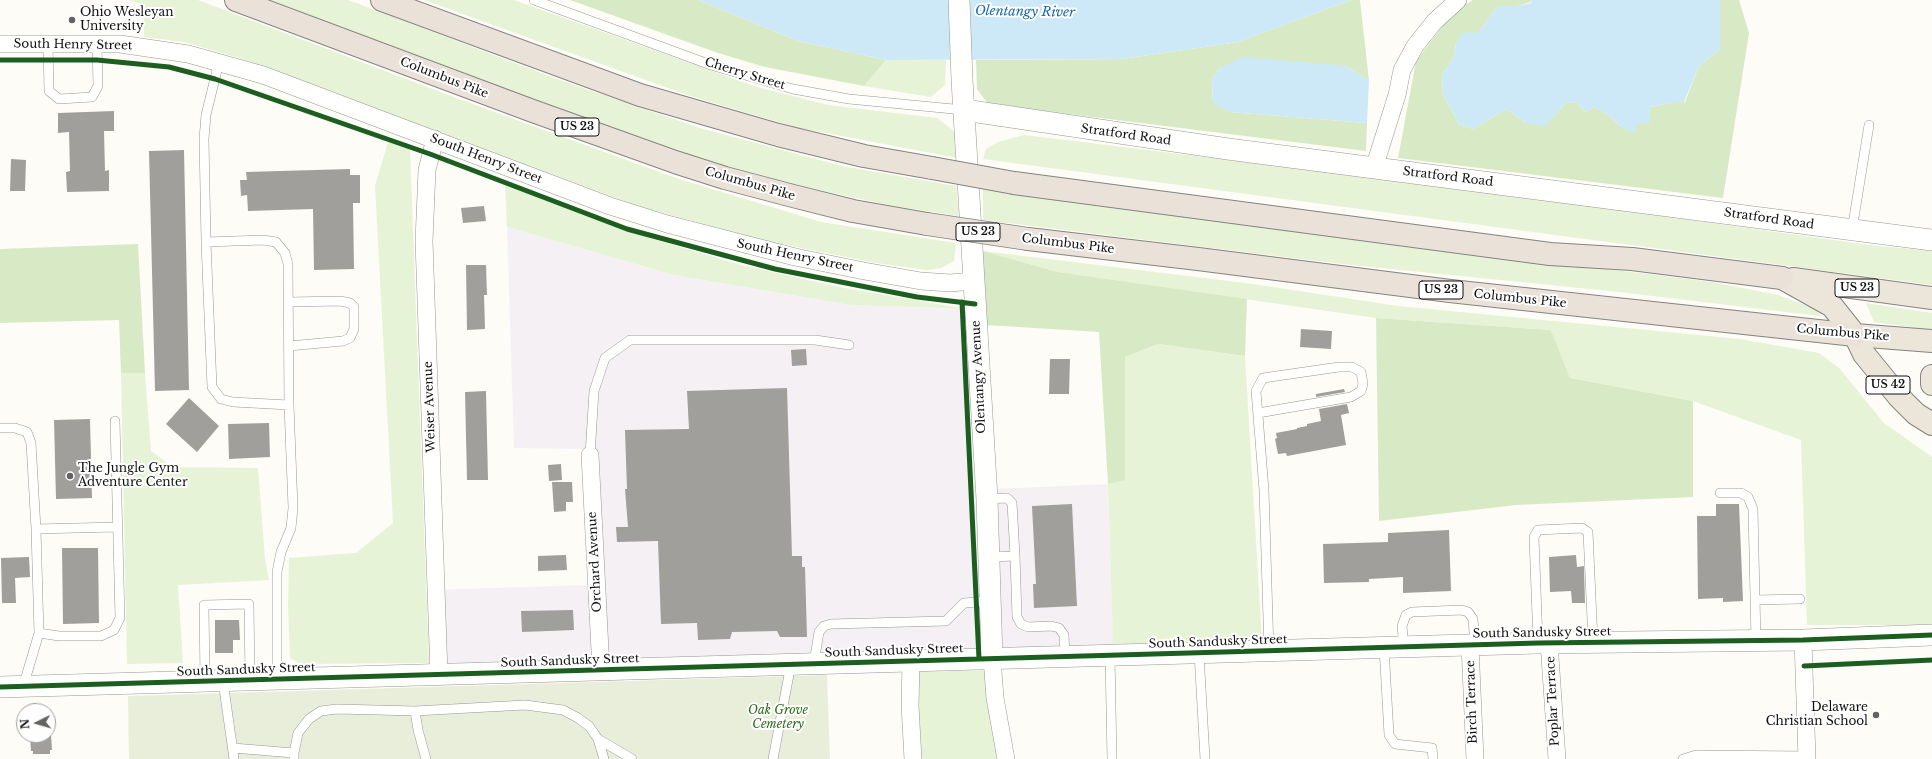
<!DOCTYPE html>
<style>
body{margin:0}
#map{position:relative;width:1932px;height:759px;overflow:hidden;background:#fdfcf7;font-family:"Libre Baskerville",serif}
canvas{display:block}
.north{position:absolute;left:16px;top:703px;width:40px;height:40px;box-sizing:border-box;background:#fff;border:1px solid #a0a0a0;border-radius:50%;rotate:265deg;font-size:11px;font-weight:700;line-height:16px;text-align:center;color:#111}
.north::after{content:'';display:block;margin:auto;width:14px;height:18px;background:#646362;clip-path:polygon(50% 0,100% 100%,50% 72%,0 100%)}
</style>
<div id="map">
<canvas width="1932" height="759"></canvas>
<div class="north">N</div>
</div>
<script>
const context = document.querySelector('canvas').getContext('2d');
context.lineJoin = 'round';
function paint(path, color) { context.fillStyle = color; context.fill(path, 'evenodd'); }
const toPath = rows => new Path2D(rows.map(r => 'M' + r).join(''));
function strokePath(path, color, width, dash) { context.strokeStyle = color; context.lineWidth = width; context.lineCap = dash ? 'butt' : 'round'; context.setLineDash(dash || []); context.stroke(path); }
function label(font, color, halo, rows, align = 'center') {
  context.font = font + ' "Libre Baskerville",serif'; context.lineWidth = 4; context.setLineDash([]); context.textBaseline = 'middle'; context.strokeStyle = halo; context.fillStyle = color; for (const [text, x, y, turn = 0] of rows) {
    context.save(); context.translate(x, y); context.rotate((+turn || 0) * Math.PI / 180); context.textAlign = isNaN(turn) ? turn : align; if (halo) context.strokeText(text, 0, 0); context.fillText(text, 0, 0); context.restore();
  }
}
paint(toPath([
 [507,227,674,275,850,305,985,310,995,489,1108,484,1114,666,432,686,429,663,427,590,589,585,585,449,514,448]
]), '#f5f0f3');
paint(toPath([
 [129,0,198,0,459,99,676,178,821,222,956,243,954,261,941,268,927,270,876,263,771,242,637,206,239,58,184,42,144,37,144,5],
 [267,0,348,0,560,80,700,128,842,166,956,186,959,216,893,206,800,186,708,164],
 [424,0,514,0,757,87,828,105,937,118,954,131,957,158,795,127,687,95],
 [886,60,946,60,945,85,931,97,864,86],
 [1024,135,1484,191,1869,245,1932,251,1932,285,983,159,986,149,998,142],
 [388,142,410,149,429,663,301,664,290,658,288,608,289,558,356,553,393,523,375,186],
 [505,185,650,238,741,265,839,287,967,309,850,305,674,275,507,227],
 [983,188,1399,243,1712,282,1778,295,1819,310,1820,316,1619,292,1342,264,983,220],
 [983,251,1253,284,1398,306,1740,339,1819,353,1839,368,1884,423,1932,457,1932,625,1807,625,1801,440,1693,401,1570,378,1551,330,1376,318,1058,272],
 [1866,303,1932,313,1932,330,1874,322],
 [1158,344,1245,356,1262,642,1113,644,1108,484,1125,479,1125,357],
 [121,373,145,373,151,451,173,467,258,468,265,559,269,580,178,585,183,663,127,664],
 [989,670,1000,759,918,759,915,672]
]), '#e7f3d7');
paint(toPath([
 [570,0,698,0,798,41,886,60,864,86,765,67,718,53],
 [1351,0,1360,0,1369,81,1346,66,1220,68,1212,79,1213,102,1230,112,1367,123,1366,151,988,104,977,89,976,60,1122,59,1238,42],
 [1473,0,1532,0,1531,2,1518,6,1498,6,1478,33,1456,43,1454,57,1442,75,1443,95,1459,124,1473,129,1506,109,1526,123,1558,113,1565,103,1576,102,1585,112,1595,107,1611,117,1621,127,1638,124,1650,107,1674,102,1685,102,1699,66,1720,49,1720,0,1739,0,1749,33,1723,198,1398,158,1416,61,1453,12],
 [138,244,145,373,121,373,119,320,0,323,0,249],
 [983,251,1058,272,1247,299,1245,356,1158,344,1125,357,1125,480,1108,484,1099,332,986,325],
 [1376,318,1551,330,1570,378,1693,401,1693,497,1516,505,1379,521]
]), '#d8eac5');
paint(toPath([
 [827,675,830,759,129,759,128,696]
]), '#e9eedb');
paint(toPath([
 [698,0,1351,0,1238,42,1122,59,886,60,798,41],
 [1532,0,1720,0,1720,49,1699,66,1684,102,1674,102,1650,107,1650,123,1638,124,1634,133,1621,127,1611,117,1595,107,1585,112,1576,102,1565,103,1558,113,1544,126,1526,123,1506,109,1473,129,1459,124,1443,95,1442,75,1454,57,1456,43,1464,32,1478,33,1498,6,1518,6,1531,3],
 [1243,57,1346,66,1369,81,1367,123,1230,112,1213,103,1212,79,1220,68]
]), '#cde8f7');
paint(toPath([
 [114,111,114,131,104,131,105,171,109,170,109,191,67,192,66,172,70,171,69,132,58,133,58,113],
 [184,150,189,390,155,391,149,151],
 [11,159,26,160,25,191,10,191],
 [350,169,350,175,360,175,360,203,353,203,354,269,314,270,313,209,248,211,247,195,241,196,240,180,247,180,246,172],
 [484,206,486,221,463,223,461,208],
 [466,265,486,265,487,295,484,295,485,329,467,330],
 [1301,329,1332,331,1331,349,1300,347],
 [806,349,807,365,792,366,791,350],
 [1050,359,1070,359,1069,394,1049,394],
 [787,388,792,556,802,556,802,567,805,567,807,637,780,637,777,631,732,632,730,639,698,640,697,623,661,624,658,541,617,542,616,527,628,527,625,489,627,489,625,430,689,429,687,391],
 [1344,389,1345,392,1316,397,1316,394],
 [486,391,488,480,467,480,465,392],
 [189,398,219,426,197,452,166,424],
 [1347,404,1349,413,1341,415,1346,445,1287,456,1286,453,1278,454,1275,439,1277,438,1276,433,1297,429,1297,428,1307,426,1307,424,1321,421,1319,409],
 [90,419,92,498,56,499,54,420],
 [269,423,270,457,229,459,228,424],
 [561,464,562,480,549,481,548,465],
 [552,482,572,482,573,502,566,502,566,511,554,512],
 [1072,504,1077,606,1034,608,1033,584,1036,584,1032,506],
 [1716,504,1739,504,1743,601,1723,602,1723,598,1698,599,1697,516,1716,516],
 [1449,530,1451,591,1403,593,1403,577,1369,579,1369,582,1324,583,1323,544,1388,542,1388,533],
 [62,548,98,548,99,623,63,624],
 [566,555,567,570,538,571,538,556],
 [1576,555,1577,567,1584,566,1585,603,1572,603,1571,591,1550,592,1549,557],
 [29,557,30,577,15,578,16,603,2,603,1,558],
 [573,610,574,630,522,632,521,611],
 [215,620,239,620,240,640,233,640,233,653,215,653],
 [30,735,51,735,52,750,50,750,50,754,33,754,33,751,31,751]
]), '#a19f9c');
const service = toPath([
 [534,0,711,65,793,89,849,99,964,110],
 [48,44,49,91,59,99,92,97,98,86,97,44],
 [219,62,206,115,204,139,206,242,263,240,276,242,285,253,288,264,289,405,293,508,291,528,281,552,277,572,277,679],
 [1852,230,1869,125],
 [206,242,212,387,221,399,233,402,289,405],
 [289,302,340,301,350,303,354,307,354,329,350,338,343,341,289,346],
 [1258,413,1351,397,1361,391,1363,384,1361,372,1352,367,1339,367,1263,378,1256,391,1264,490,1269,651],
 [0,428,15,428,27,432,31,443,36,529],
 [590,455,594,391,605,358,630,340,815,340,849,345],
 [1720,493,1741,493,1748,497,1753,509,1756,641],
 [987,499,1007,498,1012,503,1015,556,990,557],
 [1015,556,1017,617,1021,624,1028,627,1051,626,1059,628,1064,635,1065,656],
 [1755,600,1800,599],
 [39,633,36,529,117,527],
 [1538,643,1534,537,1538,530,1582,528,1588,532,1593,642],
 [1384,647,1389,735,1395,744,1432,748,1433,759],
 [1404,647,1402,626,1406,615,1412,612,1462,610,1468,612,1473,619,1475,645],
 [1199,653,1205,759],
 [1110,655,1112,759],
 [814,663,819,632,824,626,831,624,946,621,964,603,991,601],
 [205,681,204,605,249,604,250,680],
 [223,681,234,759],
 [23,687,39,633,59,636,101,636,114,630,120,618,115,421],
 [598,739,632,759],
 [233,748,294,753,294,759],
 [294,753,298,733,309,719,321,711,337,709,415,711],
 [426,759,418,730,415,711,525,705,563,710,578,718,589,726,598,739,604,759],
 [773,759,791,664],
 [1683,759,1696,755,1807,756]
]);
const minor = toPath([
 [0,44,120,44,188,54,263,75,610,206,667,224,795,257,864,271,921,281,950,283,974,281],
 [435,139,427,170,424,241,439,675],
 [1374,168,1397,95,1402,70,1415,46,1434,22,1458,0],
 [590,455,601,670],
 [1803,640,1807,759],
 [1549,642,1557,759],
 [1470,645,1475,759],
 [992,658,995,698,1006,759],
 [911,661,910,706,913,759]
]);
const tertiary = toPath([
 [959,0,962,80,987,499,992,658],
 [964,110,1228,149,1932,240],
 [0,687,1538,643,1803,640,1932,635]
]);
const trunk = toPath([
 [1782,278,1832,306,1855,335,1864,354,1899,397,1916,414,1932,424],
 [1793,279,1932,298],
 [1855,335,1932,341],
 [1932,376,1932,384]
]);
const motorway = toPath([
 [236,0,530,110,675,162,725,178,793,196,853,211,927,224],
 [382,0,640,95,778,135,864,156,932,168],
 [1014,183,1550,254,1632,259,1782,278],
 [1028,239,1198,259,1450,291,1855,335]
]);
strokePath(service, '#979795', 10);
strokePath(minor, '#979795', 18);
strokePath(tertiary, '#979795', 22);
strokePath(trunk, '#858482', 24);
strokePath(motorway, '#858482', 24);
strokePath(service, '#fffffe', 9);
strokePath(minor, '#fffffe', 17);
strokePath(tertiary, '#fffffe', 21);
strokePath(trunk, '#ece5da', 22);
strokePath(motorway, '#eae1d8', 22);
const motorwayBridge = toPath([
 [932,168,1014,183],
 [927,224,1028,239]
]);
strokePath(motorwayBridge, '#858482', 24, []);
strokePath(motorwayBridge, '#eae1d8', 22);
strokePath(toPath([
 [0,60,97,60,169,67,215,79,430,154,627,229,775,269,917,297,975,304],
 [962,302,979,659],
 [1804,666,1932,660],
 [0,687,1538,643,1803,640,1932,635]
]), '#1b5e20', 5);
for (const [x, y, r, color] of [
 [72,20,4,"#646362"],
 [70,476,4,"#646362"],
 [1876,715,4,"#646362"]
]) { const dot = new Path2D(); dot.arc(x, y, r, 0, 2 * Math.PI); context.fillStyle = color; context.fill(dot); strokePath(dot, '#fff', 1.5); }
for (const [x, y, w] of [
 [577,127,44],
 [978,232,44],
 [1857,288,44],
 [1441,290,44],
 [1888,385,44]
]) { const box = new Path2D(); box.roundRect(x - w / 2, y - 9, w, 18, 3); context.fillStyle = '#fff'; context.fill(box); strokePath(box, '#111', 1); }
label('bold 11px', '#111', null, [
 ["US 23",577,127],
 ["US 23",978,232],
 ["US 23",1857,288],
 ["US 23",1441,290],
 ["US 42",1888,385]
]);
label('12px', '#111', '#fff', [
 ["Ohio Wesleyan",80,13],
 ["University",80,27],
 ["The Jungle Gym",78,469],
 ["Adventure Center",78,483],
 ["Delaware",1868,708,"right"],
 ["Christian School",1868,722,"right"]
], 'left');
label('12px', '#111', '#fff', [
 ["South Henry Street",73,45,1],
 ["Cherry Street",745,74,17],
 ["Columbus Pike",444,78,21],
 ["Stratford Road",1126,135,8],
 ["South Henry Street",486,159,21],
 ["Stratford Road",1448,177,7],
 ["Columbus Pike",750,184,16],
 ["Stratford Road",1769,219,8],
 ["Columbus Pike",1068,244,7],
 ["South Henry Street",795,256,12],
 ["Columbus Pike",1520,299,6],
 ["Columbus Pike",1843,333,5],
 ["Olentangy Avenue",979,377,-93],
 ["Weiser Avenue",430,407,-92],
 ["Orchard Avenue",595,562,-93],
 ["South Sandusky Street",1542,633,-1],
 ["South Sandusky Street",1218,642,-2],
 ["South Sandusky Street",894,651,-2],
 ["South Sandusky Street",570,661,-2],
 ["South Sandusky Street",246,670,-2],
 ["Poplar Terrace",1553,701,-93],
 ["Birch Terrace",1472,702,-92]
]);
label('italic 12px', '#2f6b1f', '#fff', [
 ["Oak Grove",778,711],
 ["Cemetery",778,725]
]);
label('italic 13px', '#1768a6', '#fff', [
 ["Olentangy River",1025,12,1]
]);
</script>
